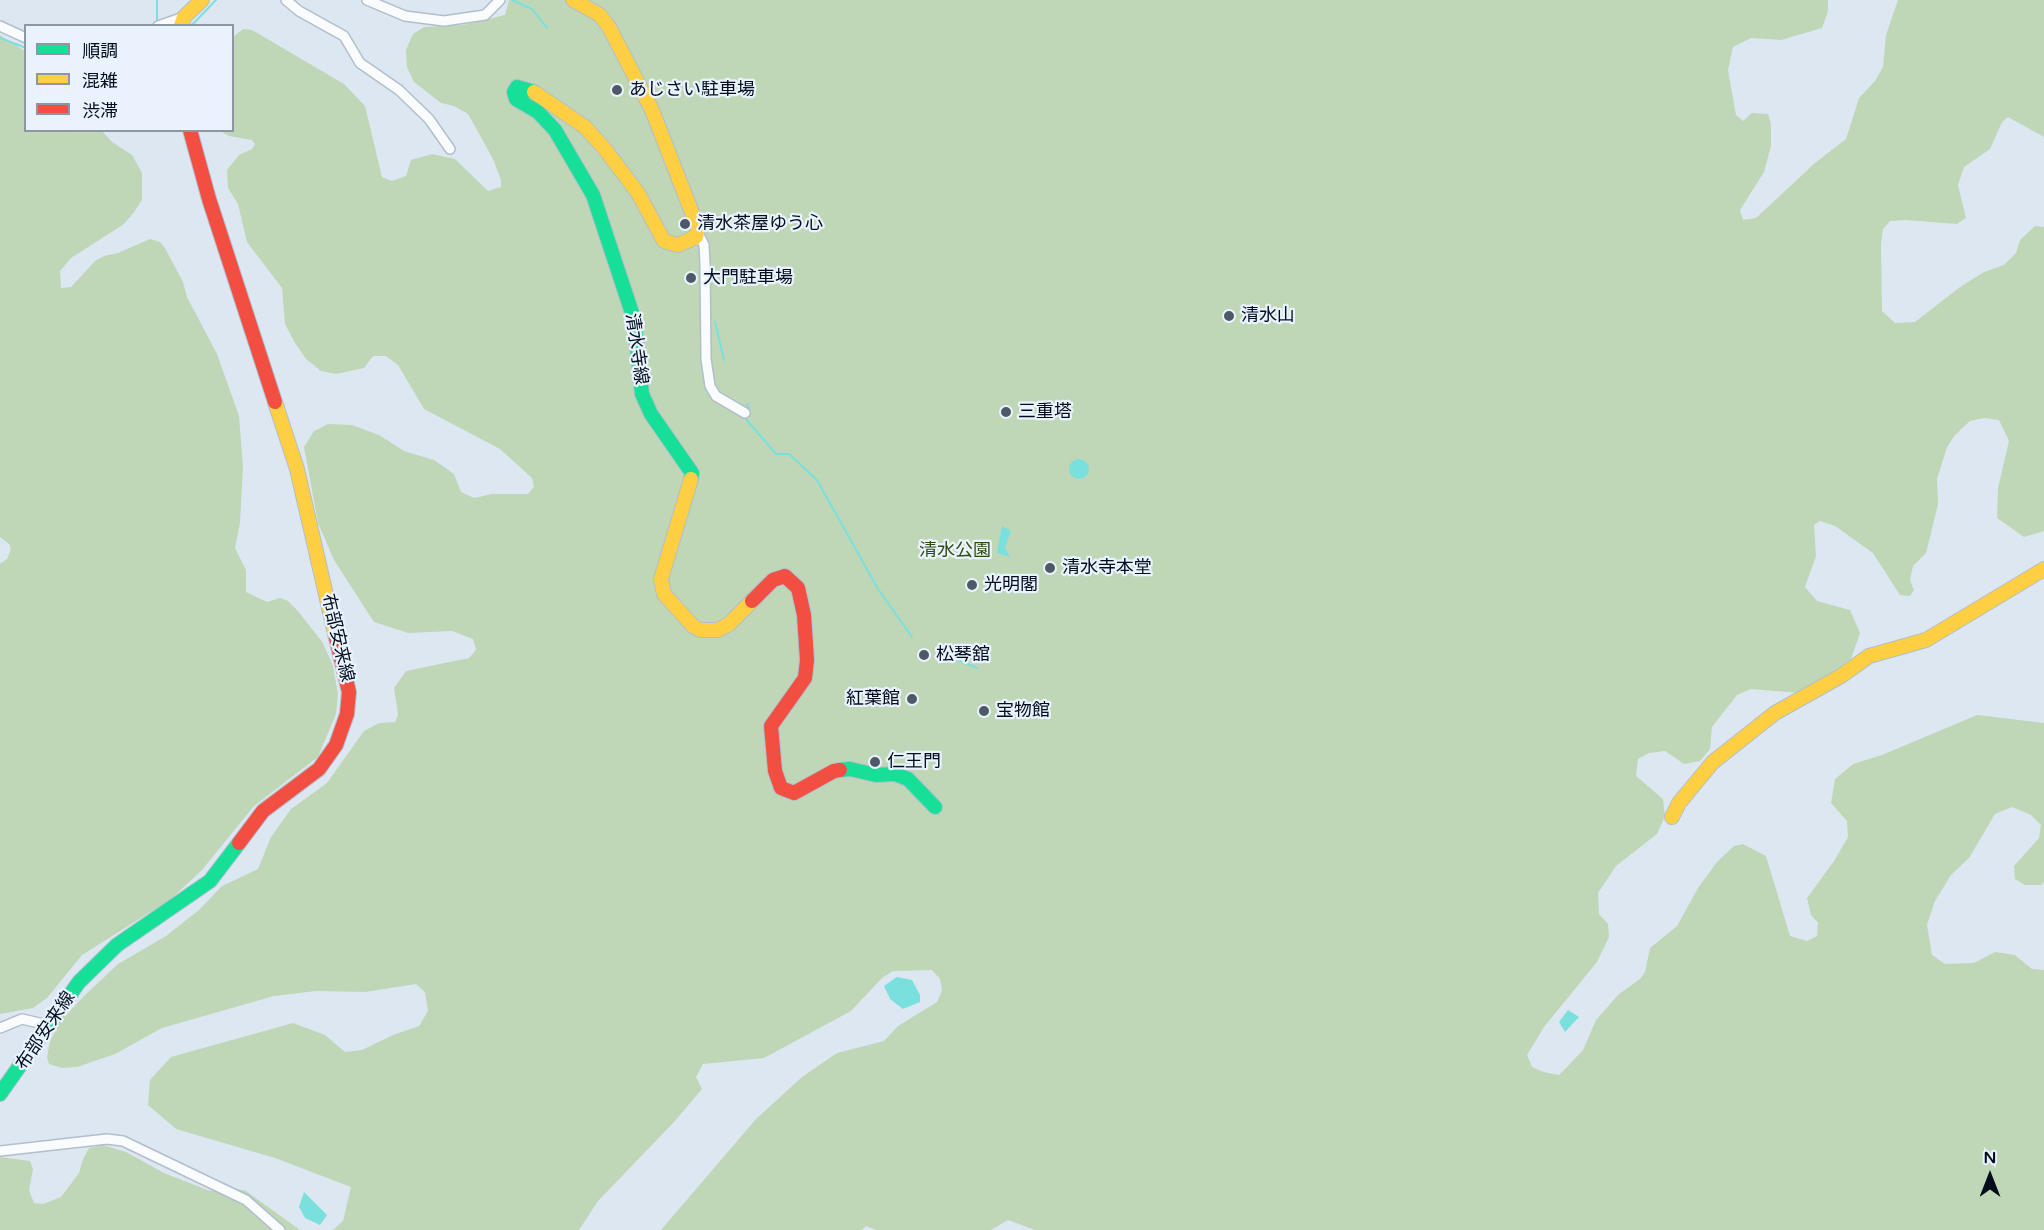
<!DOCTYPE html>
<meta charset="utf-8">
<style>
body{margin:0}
#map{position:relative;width:2044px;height:1230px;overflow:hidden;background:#dde7f2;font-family:"Varela Round","Noto Sans JP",sans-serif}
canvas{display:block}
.legend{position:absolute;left:24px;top:24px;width:210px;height:108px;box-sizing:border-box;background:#eaf3fd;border:2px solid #8d97a3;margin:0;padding:8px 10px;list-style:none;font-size:18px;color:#010c1d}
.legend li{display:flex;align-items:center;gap:12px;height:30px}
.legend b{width:30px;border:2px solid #8d97a3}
.north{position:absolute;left:1960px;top:1146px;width:60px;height:60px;-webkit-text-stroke:4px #eaf3fd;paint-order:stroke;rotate:0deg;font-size:16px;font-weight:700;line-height:24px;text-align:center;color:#010c1d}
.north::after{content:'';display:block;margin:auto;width:21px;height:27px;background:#010c1d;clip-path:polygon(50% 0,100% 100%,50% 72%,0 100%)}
</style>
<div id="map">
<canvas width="2044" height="1230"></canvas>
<ul class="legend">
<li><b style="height:8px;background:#16e098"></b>順調</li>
<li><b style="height:8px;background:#ffcf43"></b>混雑</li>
<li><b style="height:8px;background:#f24e42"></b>渋滞</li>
</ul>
<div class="north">N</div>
</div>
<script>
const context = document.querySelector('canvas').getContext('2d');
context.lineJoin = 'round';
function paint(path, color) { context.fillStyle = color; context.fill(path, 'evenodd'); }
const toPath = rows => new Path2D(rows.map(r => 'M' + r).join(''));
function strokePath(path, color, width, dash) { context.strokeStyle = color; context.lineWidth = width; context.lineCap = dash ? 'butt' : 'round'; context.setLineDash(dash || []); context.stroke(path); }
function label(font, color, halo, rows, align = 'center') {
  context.font = font + ' "Varela Round","Noto Sans JP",sans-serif'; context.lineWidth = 4.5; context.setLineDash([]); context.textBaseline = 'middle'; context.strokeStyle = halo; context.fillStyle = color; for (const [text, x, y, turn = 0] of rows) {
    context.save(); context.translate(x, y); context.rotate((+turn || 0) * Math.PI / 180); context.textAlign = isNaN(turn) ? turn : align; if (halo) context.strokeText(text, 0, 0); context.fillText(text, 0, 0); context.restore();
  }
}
paint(toPath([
 [509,0,1828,0,1828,11,1822,28,1781,40,1751,38,1733,47,1728,70,1736,115,1743,121,1752,113,1768,114,1771,124,1771,146,1764,172,1740,210,1743,220,1756,218,1815,163,1846,139,1859,98,1875,81,1883,67,1886,35,1898,0,2044,0,2044,137,2008,117,2002,122,1990,149,1964,167,1958,185,1966,218,1957,224,1906,220,1890,221,1883,229,1881,244,1882,311,1895,323,1915,322,1960,287,1984,272,2004,265,2016,253,2020,240,2035,226,2044,227,2044,531,2024,537,1997,518,1998,488,2009,441,1999,420,1984,418,1970,421,1955,435,1947,447,1937,479,1938,504,1926,553,1913,566,1910,580,1914,590,1910,596,1900,595,1873,553,1835,526,1820,521,1814,525,1816,556,1805,587,1817,601,1850,610,1860,633,1851,659,1829,676,1799,693,1751,689,1737,695,1712,727,1710,749,1700,761,1684,764,1665,751,1649,753,1638,759,1636,776,1663,799,1665,816,1657,834,1616,866,1598,893,1599,914,1608,924,1609,937,1597,962,1544,1027,1527,1055,1532,1067,1544,1072,1559,1075,1566,1068,1583,1050,1596,1020,1619,994,1640,979,1645,972,1650,948,1677,926,1698,888,1717,862,1734,846,1743,844,1766,856,1790,936,1807,941,1817,936,1818,923,1811,915,1807,898,1834,861,1848,837,1847,821,1831,803,1835,779,1853,764,1882,755,1977,715,2044,723,2044,882,2041,885,2025,885,2015,879,2014,866,2039,838,2041,825,2031,815,2012,807,1995,814,1969,858,1951,875,1935,901,1927,925,1932,955,1945,964,1974,963,1995,952,2015,955,2032,969,2044,970,2044,1230,1035,1230,1008,1220,991,1230,876,1230,866,1226,862,1230,661,1230,756,1119,802,1077,837,1053,884,1041,898,1026,937,1002,942,990,940,979,932,970,893,971,882,978,851,1011,764,1058,703,1064,696,1077,702,1089,674,1122,598,1201,579,1230,333,1230,343,1221,351,1187,275,1158,176,1129,148,1105,150,1080,171,1057,293,1023,325,1035,345,1052,362,1050,393,1035,419,1026,428,1011,425,992,416,984,365,992,316,991,274,996,162,1028,115,1054,77,1067,62,1068,49,1064,47,1057,50,1041,59,1023,83,997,118,964,166,936,199,910,222,886,258,869,271,837,291,809,327,783,364,731,379,723,395,722,398,715,394,688,406,671,469,658,476,650,473,639,452,631,408,633,374,622,334,560,318,523,304,447,314,431,328,424,352,425,379,435,404,451,434,460,454,474,461,492,474,498,492,494,528,494,534,487,532,478,500,449,424,409,398,365,386,356,373,356,364,368,336,374,321,371,306,359,295,343,285,324,282,288,247,242,238,204,228,188,227,170,239,155,252,149,255,144,252,140,229,136,220,131,232,130,233,37,243,29,252,30,344,84,365,106,382,177,392,181,406,176,411,160,432,154,455,159,488,191,501,187,501,180,493,159,468,114,454,106,441,103,414,82,407,67,406,50,413,34,424,27,463,25,505,15],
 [0,35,25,51,26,130,102,131,112,142,132,155,142,173,142,200,134,212,124,224,71,258,60,271,61,288,71,287,95,261,104,256,118,253,150,239,160,242,165,248,183,282,187,297,217,354,239,416,243,467,240,523,235,548,246,570,246,592,267,602,280,598,288,601,298,611,323,643,333,666,338,694,336,714,318,757,254,806,202,870,171,899,82,955,47,998,33,1008,0,1014,0,564,7,559,11,549,9,544,0,537],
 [103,1145,126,1152,164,1173,210,1191,228,1187,246,1191,300,1230,0,1230,0,1157,30,1161,33,1169,29,1190,34,1203,43,1204,61,1197,79,1173,83,1159,89,1148]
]), '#bfd7b7');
paint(toPath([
 '1069 469a10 10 0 1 1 20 0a10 10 0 1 1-20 0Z',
 [1002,526,1011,531,1005,547,1010,557,997,553],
 [897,977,912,980,920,995,920,1002,903,1009,890,999,884,986],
 [1568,1010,1579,1017,1565,1032,1559,1022],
 [304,1192,327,1215,320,1225,305,1218,299,1207]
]), '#79e0de');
strokePath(toPath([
 [512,0,532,9,547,28],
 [157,24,157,0],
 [187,26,193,24,216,0],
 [0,38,26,48],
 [715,322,724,360],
 [747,404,749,409,745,418,776,454,789,454,817,480,878,589,912,637],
 [941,653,977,668]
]), '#79e0de', 2);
const street = toPath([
 [286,0,299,11,344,36,360,63,399,90,429,119,450,149],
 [367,0,405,16,444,21,485,15,500,0],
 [0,26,26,38],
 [158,26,184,17],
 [698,233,704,245,705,264,706,359,710,386,716,396,745,413],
 [0,1028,22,1019,48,1025],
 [0,1151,107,1139,123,1141,246,1200,280,1230]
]);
const fast = toPath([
 [534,92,517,87,514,92,516,99,538,112,555,130,593,195,634,319,642,394,651,414,692,473,691,479],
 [840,770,850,769,876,775,895,774,908,779,935,807],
 [0,1094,79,982,117,945,210,881,239,843]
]);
const slow = toPath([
 [181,26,184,17,202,0],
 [534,92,585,127,604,148,638,193,664,241,678,245,696,237,698,228,652,110,609,27,600,15,573,0],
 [275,402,297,469,336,638],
 [691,479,661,579,664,594,693,626,700,630,718,630,729,624,752,601],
 [1672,817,1679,803,1713,762,1775,713,1841,676,1869,656,1926,640,2044,569]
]);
const jam = toPath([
 [190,130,209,199,275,402],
 [752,601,773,580,785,576,798,588,804,615,807,660,805,678,771,726,775,771,781,788,794,793,834,771,840,770],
 [239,843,263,811,319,769,336,745,347,714,349,692,336,638]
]);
strokePath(street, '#b1becc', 12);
strokePath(fast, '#b1becc', 16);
strokePath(slow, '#b1becc', 16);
strokePath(jam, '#b1becc', 16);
strokePath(street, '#fafbfd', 9);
strokePath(fast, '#16e098', 14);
strokePath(slow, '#ffcf43', 14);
strokePath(jam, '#f24e42', 14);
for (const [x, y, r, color] of [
 [617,90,6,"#4e5968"],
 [685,224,6,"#4e5968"],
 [691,278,6,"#4e5968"],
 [1229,316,6,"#4e5968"],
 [1006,412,6,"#4e5968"],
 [1050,568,6,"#4e5968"],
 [972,585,6,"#4e5968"],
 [924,655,6,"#4e5968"],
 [912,699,6,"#4e5968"],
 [984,711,6,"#4e5968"],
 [875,762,6,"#4e5968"]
]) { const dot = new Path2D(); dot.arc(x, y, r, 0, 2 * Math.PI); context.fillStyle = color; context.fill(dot); strokePath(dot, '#eaf3fd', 2); }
label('18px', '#010c1d', '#eaf3fd', [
 ["あじさい駐車場",629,90],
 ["清水茶屋ゆう心",697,224],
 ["大門駐車場",703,278],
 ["清水山",1241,316],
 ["三重塔",1018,412],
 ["清水寺本堂",1062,568],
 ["光明閣",984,585],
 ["松琴舘",936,655],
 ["紅葉館",900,699,"right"],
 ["宝物館",996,711],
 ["仁王門",887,762]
], 'left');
label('18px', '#010c1d', '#eaf3fd', [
 ["清水寺線",636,349,82],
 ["布部安来線",337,638,77],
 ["布部安来線",46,1031,-56]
]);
label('18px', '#304a0f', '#eaf3fd', [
 ["清水公園",955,551]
]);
</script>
